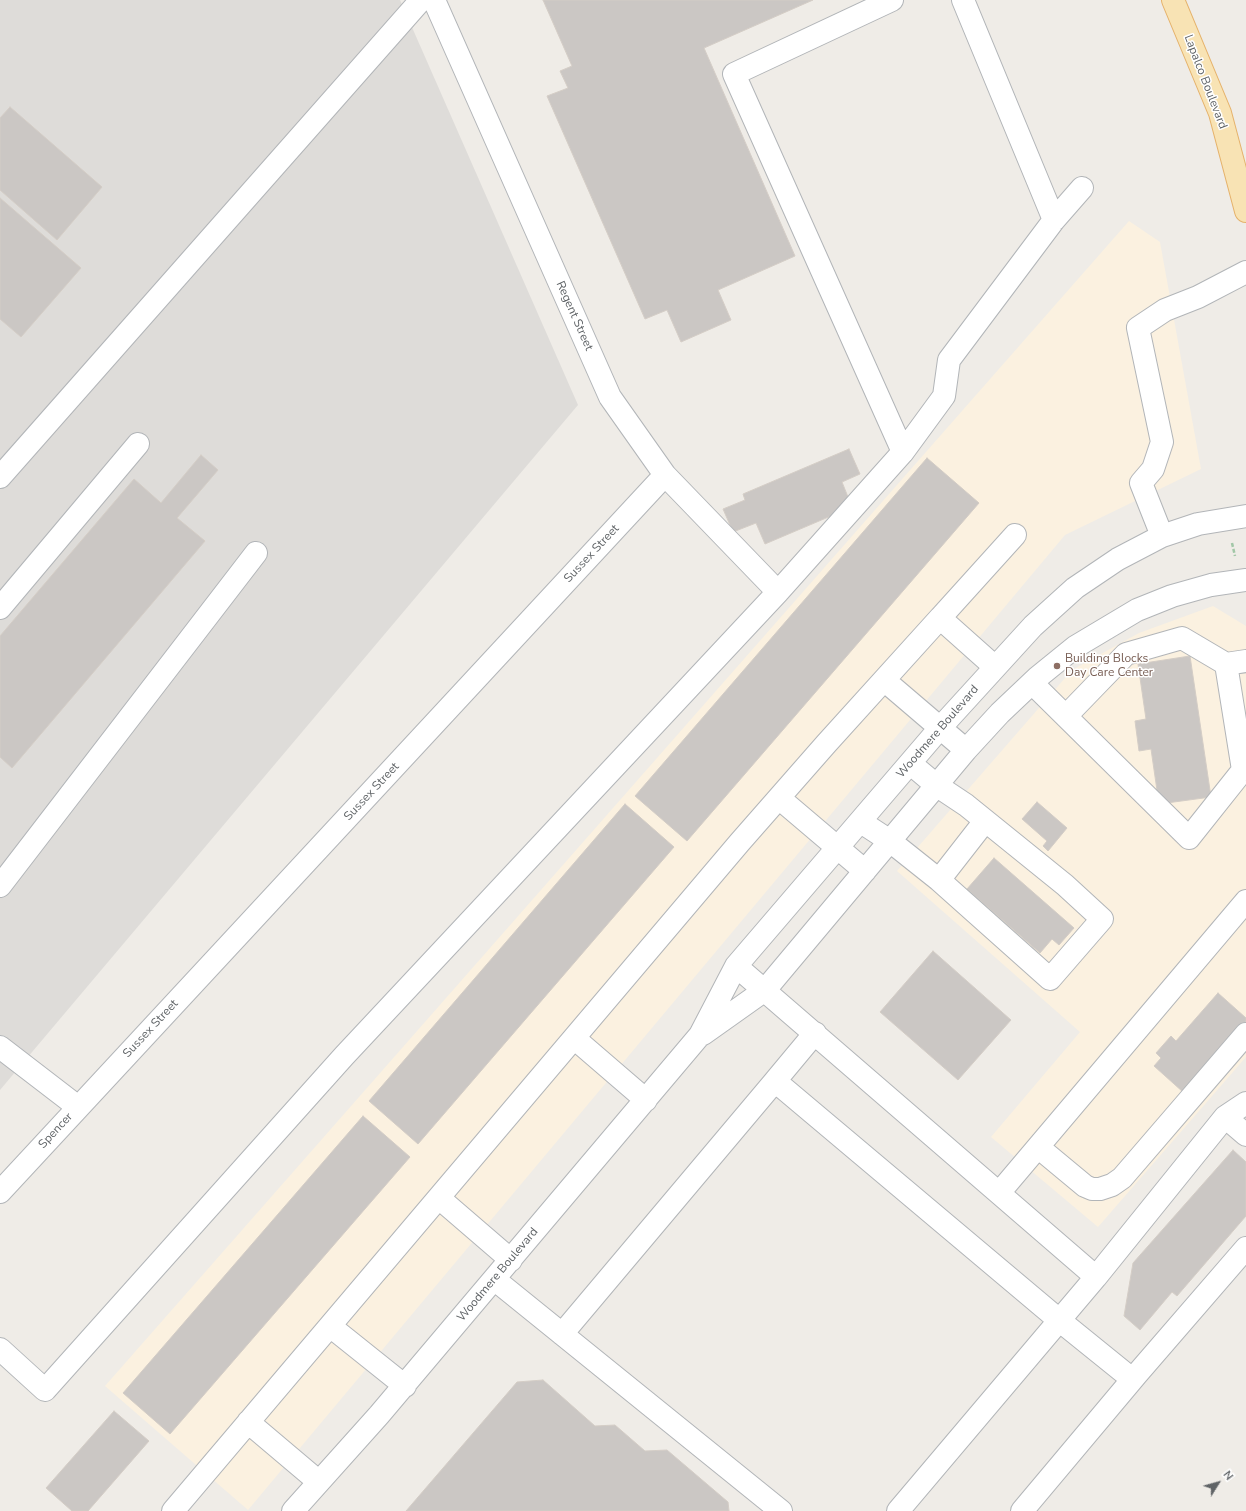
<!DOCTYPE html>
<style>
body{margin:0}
#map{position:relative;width:1246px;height:1511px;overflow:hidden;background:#efece7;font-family:"Nunito Sans",sans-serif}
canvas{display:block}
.north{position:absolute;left:1198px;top:1463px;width:40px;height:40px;-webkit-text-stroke:3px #fff;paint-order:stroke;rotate:53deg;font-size:11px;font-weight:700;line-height:16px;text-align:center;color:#5f6366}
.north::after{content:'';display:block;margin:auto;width:14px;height:18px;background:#5f6366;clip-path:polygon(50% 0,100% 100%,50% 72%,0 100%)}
</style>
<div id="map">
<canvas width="1246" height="1511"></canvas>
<div class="north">N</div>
</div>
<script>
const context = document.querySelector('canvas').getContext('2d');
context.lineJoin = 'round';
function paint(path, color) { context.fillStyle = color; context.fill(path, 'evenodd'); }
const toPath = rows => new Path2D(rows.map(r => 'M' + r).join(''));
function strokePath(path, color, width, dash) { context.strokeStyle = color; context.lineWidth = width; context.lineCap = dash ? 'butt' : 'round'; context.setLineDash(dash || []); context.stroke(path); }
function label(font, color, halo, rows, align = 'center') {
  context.font = font + ' "Nunito Sans",sans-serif'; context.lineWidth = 3; context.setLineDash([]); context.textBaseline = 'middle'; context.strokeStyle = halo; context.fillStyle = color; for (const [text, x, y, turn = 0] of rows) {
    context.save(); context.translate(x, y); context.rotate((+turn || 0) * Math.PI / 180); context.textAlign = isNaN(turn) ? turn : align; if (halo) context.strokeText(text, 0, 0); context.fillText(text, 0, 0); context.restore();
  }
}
paint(toPath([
 [1129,221,1160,242,1201,469,1065,535,248,1510,105,1386],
 [1213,606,1246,626,1246,1057,1098,1227,991,1137,1080,1032,897,871,1072,670,1139,633]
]), '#fbf1e0');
paint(toPath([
 [0,0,400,0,578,405,0,1090]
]), '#dedcd9');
const building = toPath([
 [543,0,813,0,704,48,795,256,718,290,731,320,681,342,667,310,645,319,547,96,568,88,560,71,572,66,543,0],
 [10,107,102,187,57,240,0,190,0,118,10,107],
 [0,198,81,268,21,337,0,319,0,198],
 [849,449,860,474,842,482,852,507,765,544,756,523,733,532,723,509,745,500,743,494,849,449],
 [201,455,218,470,177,518,205,541,12,768,0,757,0,636,134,479,161,503,201,455],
 [927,458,979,503,687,841,635,796,927,458],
 [1190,656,1211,797,1159,804,1151,749,1139,751,1135,721,1146,719,1138,664,1190,656],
 [1037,802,1067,828,1048,851,1043,846,1047,841,1022,819,1037,802],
 [625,804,674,847,418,1144,369,1101,625,804],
 [994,858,1074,928,1059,945,1052,939,1040,953,967,889,994,858],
 [933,951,1011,1020,958,1080,880,1012,933,951],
 [1218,993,1246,1018,1246,1021,1183,1092,1154,1066,1161,1058,1156,1053,1171,1036,1176,1041,1218,993],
 [363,1116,410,1157,170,1434,123,1393,363,1116],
 [1233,1150,1246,1162,1246,1216,1177,1296,1172,1292,1140,1330,1124,1316,1133,1263,1233,1150],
 [543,1380,595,1426,615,1425,645,1451,667,1450,728,1502,729,1511,406,1511,517,1382,543,1380],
 [114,1411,149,1441,88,1511,72,1511,46,1488,114,1411]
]);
paint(building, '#cbc7c4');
strokePath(building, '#d4cdc6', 1);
const minor = toPath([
 [434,0,610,397,665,475,778,592],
 [892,0,734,74,903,452],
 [963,0,1054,220],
 [0,477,421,0],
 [1162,536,1141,483,1153,469,1162,442,1138,328,1165,310,1198,297,1246,272],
 [0,608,138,444],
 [940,618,1015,535],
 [1226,664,1243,770],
 [884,680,966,750],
 [1032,683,1189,838,1243,770,1246,769],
 [1066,716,1126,654,1182,638,1226,664,1246,661],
 [779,798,865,871],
 [861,822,890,841,939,880,1050,979,1102,919,1065,885,966,805,936,785,911,764],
 [939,880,985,821],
 [0,886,256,553],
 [736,966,1096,1277,1225,1117,1246,1103],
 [815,1033,775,1081,1059,1320,1132,1379],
 [703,1034,765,990,966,750,1000,713,1038,677,1075,647,1137,610,1172,596,1211,585,1246,580],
 [574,1038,646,1100],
 [0,1047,78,1107],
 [1225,1117,1246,1135],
 [1038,1147,1085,1186,1092,1189,1100,1189,1112,1185,1122,1178,1246,1034],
 [0,1192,665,475],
 [999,1193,1246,901],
 [439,1198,511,1260],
 [494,1279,781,1511],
 [330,1326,405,1386],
 [562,1334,775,1081],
 [0,1349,45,1390,344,1056,778,592,903,452,944,396,949,360,1054,220,1082,188],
 [248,1422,319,1482],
 [173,1511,740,842,826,744,940,618,995,667],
 [293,1511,379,1415,700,1035,736,966,940,728,1033,626,1075,588,1118,559,1162,536,1198,524,1246,516],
 [898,1511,1096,1277],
 [1022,1511,1137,1374,1246,1248]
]);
const major = toPath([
 [1173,0,1220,113,1246,211]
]);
strokePath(minor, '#b2b5b8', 24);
strokePath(major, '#e5b26b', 24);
strokePath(toPath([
 [1232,543,1235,556]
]), '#a2c7a7', 2.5, [4, 2]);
strokePath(minor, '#fff', 22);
strokePath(major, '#f8e3b4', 22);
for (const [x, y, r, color] of [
 [1057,666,4,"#8d6e63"]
]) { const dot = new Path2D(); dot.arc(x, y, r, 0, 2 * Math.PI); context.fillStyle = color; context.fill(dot); strokePath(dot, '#fff', 1.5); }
label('12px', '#5f6366', '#fff', [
 ["Lapalco Boulevard",1205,82,69],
 ["Regent Street",574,316,66],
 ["Sussex Street",592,554,-47],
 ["Woodmere Boulevard",938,732,-49],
 ["Sussex Street",372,792,-47],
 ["Sussex Street",151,1029,-47],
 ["Spencer",56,1131,-47],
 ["Woodmere Boulevard",498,1275,-50]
]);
label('12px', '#785e54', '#fff', [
 ["Building Blocks",1065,659],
 ["Day Care Center",1065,673]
], 'left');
</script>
